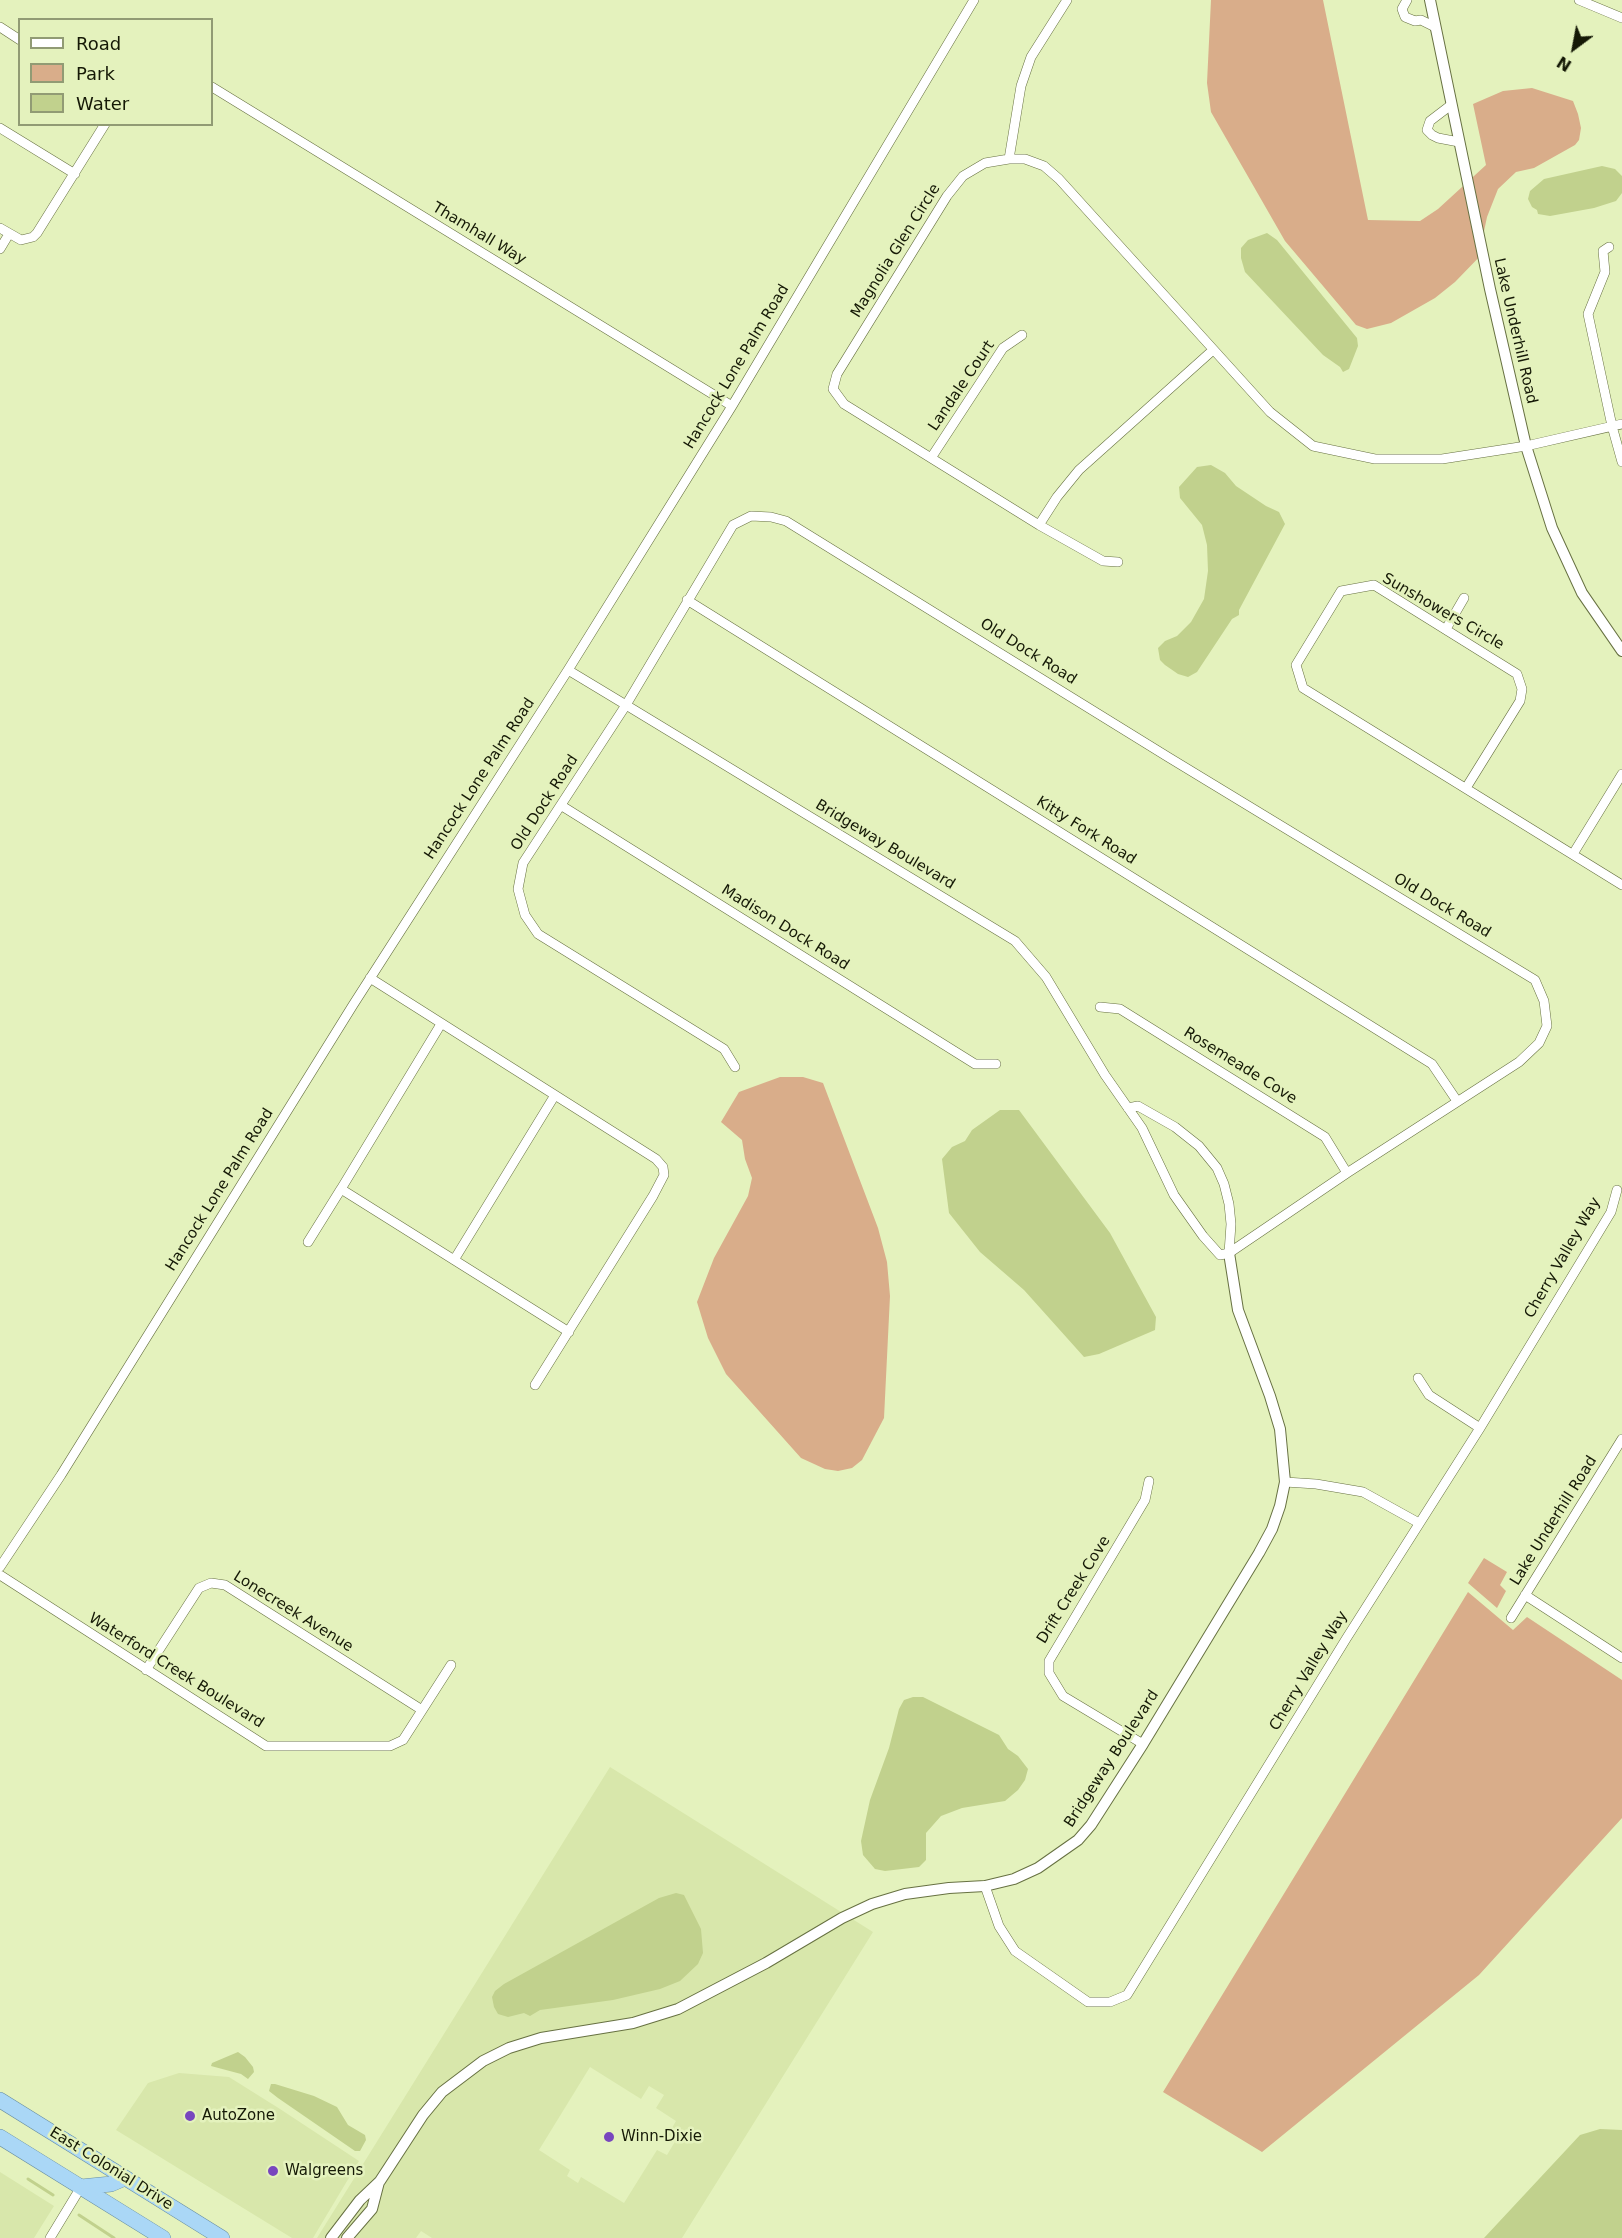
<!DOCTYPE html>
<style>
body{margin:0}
#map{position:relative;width:1622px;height:2238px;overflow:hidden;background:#e4f2bd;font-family:"DejaVu Sans",sans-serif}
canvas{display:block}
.legend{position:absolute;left:18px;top:18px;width:195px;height:108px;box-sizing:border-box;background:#e4f2bd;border:2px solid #919b74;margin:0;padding:8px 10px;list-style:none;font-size:18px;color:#151906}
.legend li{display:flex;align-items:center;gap:12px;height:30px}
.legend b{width:30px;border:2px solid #919b74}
.north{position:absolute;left:1544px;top:18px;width:60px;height:60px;-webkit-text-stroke:4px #e4f2bd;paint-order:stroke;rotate:212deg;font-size:16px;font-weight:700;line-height:24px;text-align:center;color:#151906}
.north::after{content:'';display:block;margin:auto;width:21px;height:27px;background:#151906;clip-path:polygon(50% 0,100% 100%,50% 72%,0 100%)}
</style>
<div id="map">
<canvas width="1622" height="2238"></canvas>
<ul class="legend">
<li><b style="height:8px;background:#fff"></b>Road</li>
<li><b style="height:16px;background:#d9ad8a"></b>Park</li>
<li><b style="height:16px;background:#c1d18d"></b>Water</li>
</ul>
<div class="north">N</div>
</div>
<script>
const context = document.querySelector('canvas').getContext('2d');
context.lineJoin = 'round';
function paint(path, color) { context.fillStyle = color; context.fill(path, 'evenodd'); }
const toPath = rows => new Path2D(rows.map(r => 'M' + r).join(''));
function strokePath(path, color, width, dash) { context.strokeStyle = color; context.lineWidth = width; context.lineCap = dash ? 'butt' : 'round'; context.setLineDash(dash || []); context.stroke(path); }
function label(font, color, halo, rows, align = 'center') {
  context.font = font + ' "DejaVu Sans",sans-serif'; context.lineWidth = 5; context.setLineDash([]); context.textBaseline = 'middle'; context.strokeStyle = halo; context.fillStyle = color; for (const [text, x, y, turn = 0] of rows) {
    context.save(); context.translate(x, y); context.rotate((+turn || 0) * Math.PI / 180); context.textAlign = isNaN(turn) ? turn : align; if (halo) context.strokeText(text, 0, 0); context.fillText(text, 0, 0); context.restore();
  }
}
paint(toPath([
 [610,1767,873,1932,682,2238,432,2238,421,2231,416,2238,317,2238],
 [590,2067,641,2099,649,2086,664,2095,656,2108,676,2121,668,2135,676,2140,667,2155,657,2150,624,2203,581,2177,578,2183,567,2176,570,2170,539,2150],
 [179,2073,229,2077,280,2109,359,2161,313,2238,292,2238,116,2130,148,2083],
 [0,2172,54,2206,34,2238,0,2238]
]), '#d8e7ab');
paint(toPath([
 [1211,0,1323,0,1368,220,1420,221,1438,209,1486,165,1473,104,1503,91,1532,88,1573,101,1578,114,1581,128,1579,140,1575,145,1534,168,1516,172,1498,189,1487,217,1483,236,1487,249,1455,282,1435,298,1391,323,1367,329,1356,325,1285,241,1211,112,1207,83],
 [780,1077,803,1077,823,1083,878,1228,887,1262,890,1296,884,1418,862,1460,852,1468,838,1471,825,1469,801,1458,726,1374,708,1338,697,1302,714,1258,748,1196,752,1178,745,1159,742,1140,721,1122,739,1092],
 [1484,1558,1507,1572,1500,1585,1506,1591,1497,1608,1468,1583],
 [1468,1592,1513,1630,1527,1617,1622,1680,1622,1818,1479,1975,1262,2152,1163,2092]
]), '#d9ad8a');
paint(toPath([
 [1602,166,1615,169,1622,176,1622,193,1616,201,1594,208,1550,216,1538,214,1537,210,1532,207,1528,199,1530,191,1544,179],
 [1267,233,1277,240,1357,338,1358,346,1349,369,1343,372,1340,367,1323,355,1245,272,1241,258,1241,248,1248,240],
 [1211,465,1225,473,1236,486,1266,506,1279,512,1285,524,1239,610,1239,615,1232,619,1197,672,1188,677,1178,674,1165,665,1160,660,1158,648,1165,641,1177,636,1191,622,1204,599,1208,571,1207,545,1202,525,1180,498,1179,487,1197,467],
 [1000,1110,1019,1110,1110,1233,1156,1317,1155,1330,1099,1354,1084,1357,1024,1290,980,1252,949,1213,942,1159,952,1147,965,1141,972,1130],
 [913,1697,923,1697,999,1735,1008,1749,1018,1756,1028,1769,1025,1780,1018,1790,1005,1801,962,1808,941,1816,926,1833,926,1860,919,1867,885,1871,875,1869,863,1855,861,1841,870,1800,889,1748,899,1709,904,1700],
 [676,1893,684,1895,701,1929,703,1953,698,1964,680,1981,660,1989,613,2000,540,2010,530,2016,524,2013,508,2017,498,2014,494,2007,492,1997,495,1991,504,1984,659,1898],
 [238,2052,245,2057,253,2067,254,2072,248,2079,241,2074,211,2066,212,2063],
 [271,2084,275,2084,314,2096,337,2107,348,2125,365,2135,366,2140,360,2151,355,2151,278,2098,269,2091],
 [1600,2129,1622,2130,1622,2238,1484,2238,1580,2135]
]), '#c1d18d');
strokePath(toPath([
 [28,2179,53,2195],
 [79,2215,114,2238]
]), '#c1d18d', 3);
const minor = toPath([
 [1407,0,1402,9,1405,17,1415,21,1421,20,1435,27],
 [1579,0,1622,18],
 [0,27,20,40],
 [212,87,732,406],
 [1451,105,1430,121,1427,130,1432,135,1438,138,1459,142],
 [0,128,75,174],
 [1009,159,1021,86,1031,57,1067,0],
 [0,228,21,240,33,237,37,233,105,124],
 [1609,247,1603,251,1605,272,1588,314,1612,426,1622,462],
 [0,249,9,234],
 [931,458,1003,348,1022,335],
 [1039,525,1057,497,1079,470,1213,350],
 [1118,562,1103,561,1039,525,844,404,833,389,837,374,947,196,963,176,985,163,1009,159,1025,159,1044,166,1059,179,1270,412,1313,446,1375,459,1442,459,1526,446,1622,424],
 [687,600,1432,1064,1457,1101],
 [1446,629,1464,598],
 [568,670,626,705,1015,941,1046,977,1105,1075,1142,1128,1174,1195,1203,1236,1220,1255,1229,1253,1347,1173,1519,1062,1539,1043,1547,1026,1544,1001,1535,980,1168,757,786,521,771,517,751,516,733,525,626,705,523,863,518,889,525,915,538,934,724,1049,735,1067],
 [1466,788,1520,701,1522,689,1517,674,1374,585,1341,591,1296,665,1303,688,1622,885],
 [562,806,975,1064,996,1064],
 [1573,854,1622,774],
 [370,978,656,1159,663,1167,664,1175,653,1196,535,1385],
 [1100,1007,1120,1009,1325,1137,1347,1173],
 [441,1024,341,1189,569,1332],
 [1128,1108,1138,1106,1175,1127,1199,1146,1217,1168,1224,1184,1229,1204,1231,1224,1229,1253],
 [308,1242,341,1189],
 [454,1260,555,1095],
 [1418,1378,1429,1395,1480,1428],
 [1285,1482,1316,1484,1363,1492,1419,1523],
 [0,1567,61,1475,353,1005,568,670,732,406,974,0],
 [0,1575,266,1746,390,1746,403,1740,451,1665],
 [1525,1595,1622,1658],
 [1511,1618,1622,1439],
 [146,1670,199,1588,211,1583,225,1585,422,1710],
 [1143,1744,1063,1696,1049,1673,1049,1661,1145,1500,1149,1481],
 [985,1886,999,1926,1015,1951,1088,2002,1110,2002,1127,1995,1346,1639,1480,1428,1611,1212,1617,1190],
 [50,2238,81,2187]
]);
const tertiary = toPath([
 [1430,0,1490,289,1526,446,1552,528,1582,593,1622,651],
 [331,2238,360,2200,380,2181,423,2115,442,2092,483,2061,509,2048,541,2038,633,2023,678,2009,766,1963,842,1918,872,1904,905,1894,949,1888,985,1886,1014,1879,1038,1868,1078,1840,1091,1825,1143,1744,1259,1553,1272,1529,1280,1506,1285,1482,1280,1429,1270,1396,1238,1310,1229,1253],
 [347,2238,372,2209,379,2182]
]);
const trunk = toPath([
 [0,2100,222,2238],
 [0,2137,163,2238],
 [81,2187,111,2184,125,2178]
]);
strokePath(minor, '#677142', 10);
strokePath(tertiary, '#677142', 12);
strokePath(trunk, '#688ea1', 16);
strokePath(minor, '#fff', 9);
strokePath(tertiary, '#fff', 10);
strokePath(trunk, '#aad7f6', 15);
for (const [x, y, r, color] of [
 [190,2116,6,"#7846be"],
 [609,2137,6,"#7846be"],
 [273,2171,6,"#7846be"]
]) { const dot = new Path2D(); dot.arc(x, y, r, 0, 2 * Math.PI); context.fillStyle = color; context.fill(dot); strokePath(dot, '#e4f2bd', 2); }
label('15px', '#151906', '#e4f2bd', [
 ["Thamhall Way",479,234,31],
 ["Magnolia Glen Circle",896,251,-58],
 ["Lake Underhill Road",1515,331,77],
 ["Hancock Lone Palm Road",737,367,-59],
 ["Landale Court",962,386,-56],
 ["Sunshowers Circle",1443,612,30],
 ["Old Dock Road",1028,652,32],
 ["Hancock Lone Palm Road",480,779,-57],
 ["Old Dock Road",545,803,-57],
 ["Kitty Fork Road",1086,831,32],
 ["Bridgeway Boulevard",885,845,31],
 ["Old Dock Road",1442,906,31],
 ["Madison Dock Road",785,928,32],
 ["Rosemeade Cove",1240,1066,32],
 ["Hancock Lone Palm Road",220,1190,-58],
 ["Cherry Valley Way",1563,1258,-60],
 ["Lake Underhill Road",1554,1521,-58],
 ["Drift Creek Cove",1074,1590,-58],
 ["Lonecreek Avenue",293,1612,32],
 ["Waterford Creek Boulevard",176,1671,32],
 ["Cherry Valley Way",1309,1671,-59],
 ["Bridgeway Boulevard",1112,1759,-57],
 ["East Colonial Drive",111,2169,32]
]);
label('15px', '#151906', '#e4f2bd', [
 ["AutoZone",202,2116],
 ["Winn-Dixie",621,2137],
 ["Walgreens",285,2171]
], 'left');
</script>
